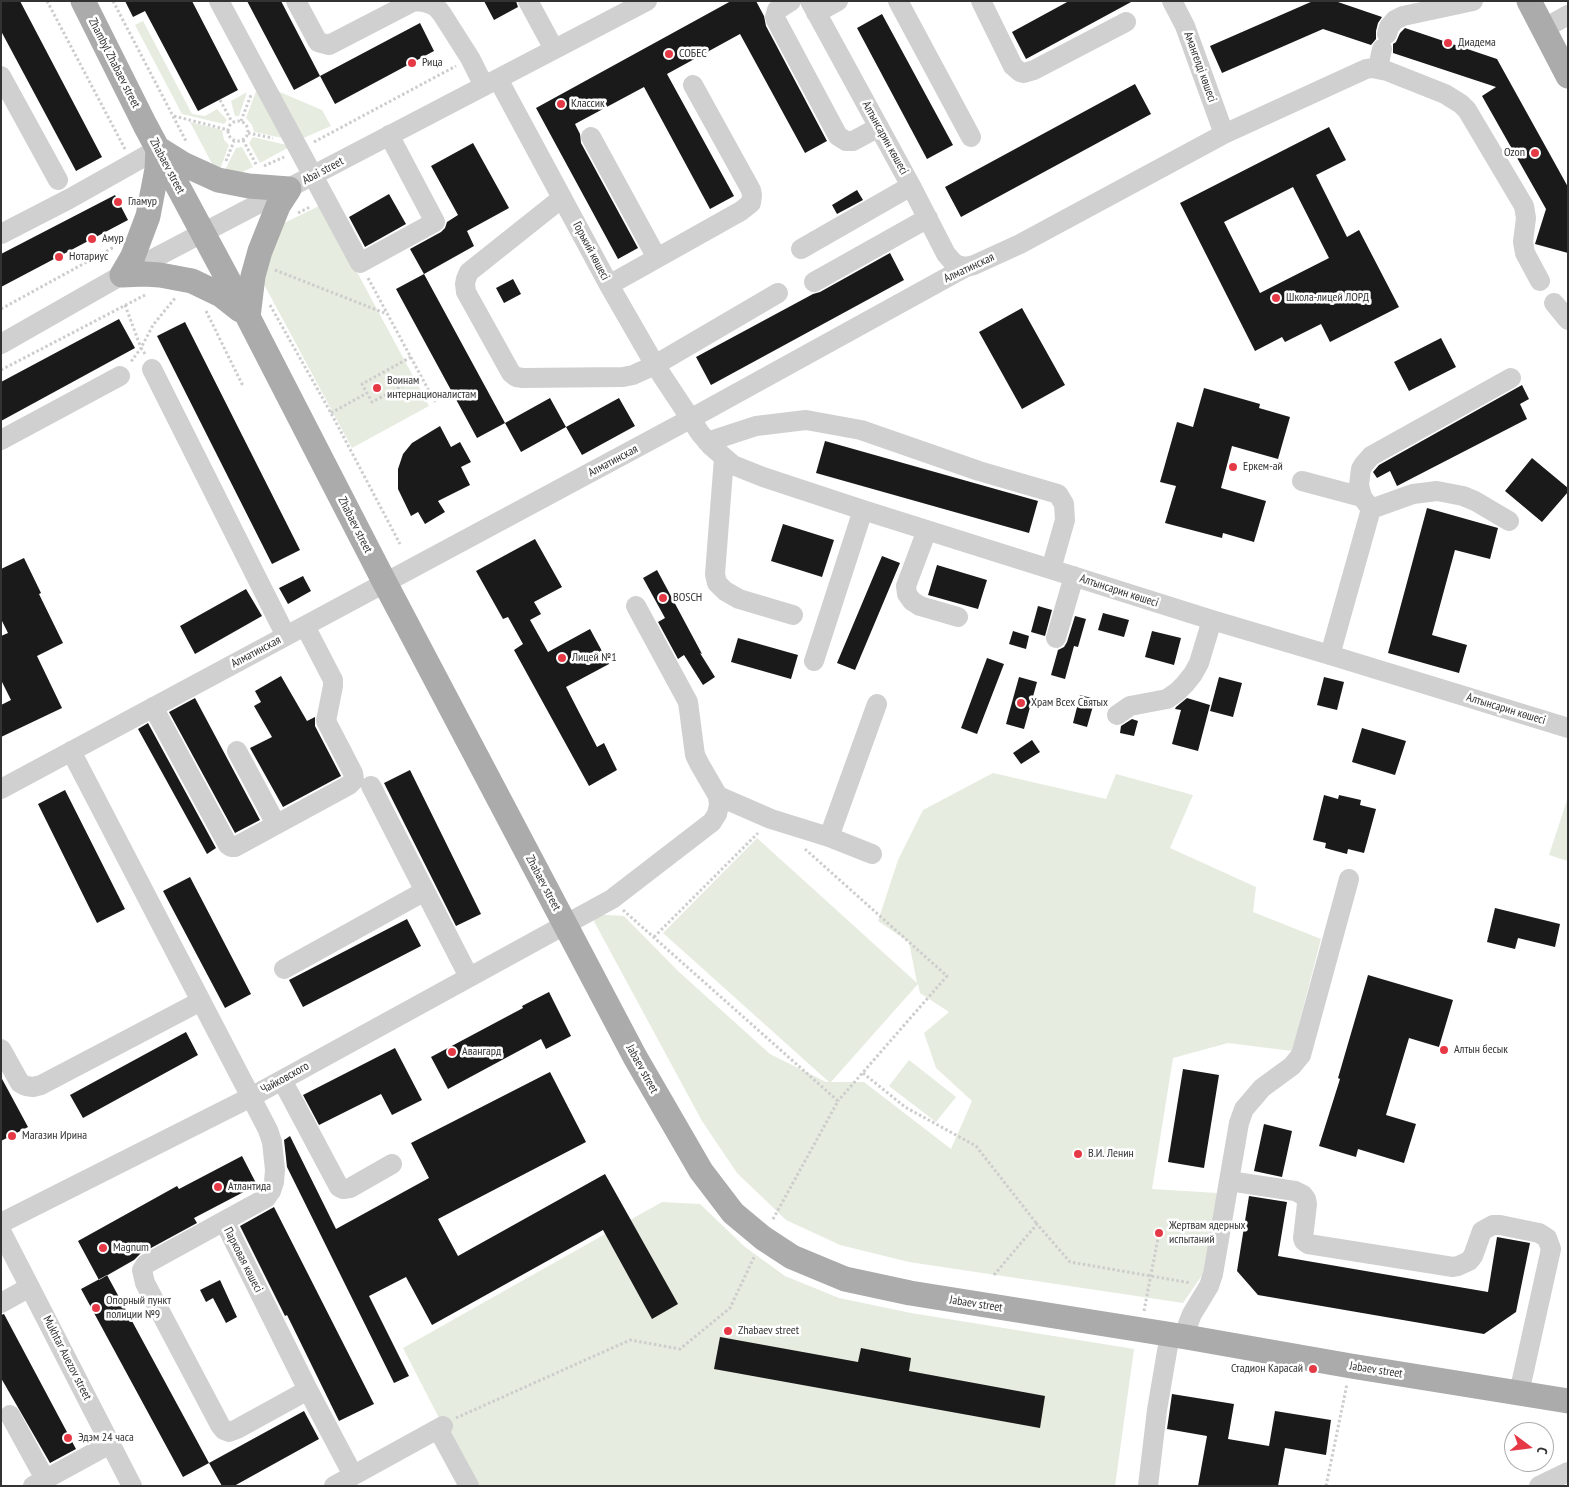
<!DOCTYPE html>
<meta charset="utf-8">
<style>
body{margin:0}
#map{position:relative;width:1569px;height:1487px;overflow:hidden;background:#fff;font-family:"PT Sans Narrow",sans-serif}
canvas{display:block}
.frame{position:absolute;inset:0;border:2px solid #333;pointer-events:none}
.north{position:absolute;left:1504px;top:1422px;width:50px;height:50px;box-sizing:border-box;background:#fff;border:1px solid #adadad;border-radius:50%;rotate:105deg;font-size:14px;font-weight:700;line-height:20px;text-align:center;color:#333}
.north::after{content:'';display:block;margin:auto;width:18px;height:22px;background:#e63946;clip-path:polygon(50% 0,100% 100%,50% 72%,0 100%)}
</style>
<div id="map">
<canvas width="1569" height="1487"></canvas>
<div class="frame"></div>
<div class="north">С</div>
</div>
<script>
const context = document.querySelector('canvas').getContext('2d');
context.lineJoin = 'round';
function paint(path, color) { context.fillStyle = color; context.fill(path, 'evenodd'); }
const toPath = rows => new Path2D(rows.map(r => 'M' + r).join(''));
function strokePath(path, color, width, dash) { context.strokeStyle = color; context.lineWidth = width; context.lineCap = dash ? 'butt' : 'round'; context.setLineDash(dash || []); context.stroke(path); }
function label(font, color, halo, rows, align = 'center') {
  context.font = font + ' "PT Sans Narrow",sans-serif'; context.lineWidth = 5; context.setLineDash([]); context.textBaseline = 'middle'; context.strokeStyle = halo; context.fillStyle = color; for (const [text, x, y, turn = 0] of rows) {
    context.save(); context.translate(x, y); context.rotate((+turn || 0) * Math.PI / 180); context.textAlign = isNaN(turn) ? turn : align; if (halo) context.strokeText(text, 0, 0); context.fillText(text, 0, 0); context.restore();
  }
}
paint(toPath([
 [143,21,192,114,205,116,217,109,227,120,224,124,182,114,135,25],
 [258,86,287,139,254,132,252,125,246,118],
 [275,90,322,110,331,126,299,140],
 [247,92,239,116,235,116,231,101],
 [190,122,222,130,224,140,229,145,218,175],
 [253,137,291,146,260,163,249,143],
 [242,147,253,167,230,178,222,176,236,148],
 [321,205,429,406,352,448,260,277,276,227],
 [993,773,1106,799,1116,774,1193,795,1170,848,1256,887,1253,912,1321,939,1292,1051,1228,1043,1173,1058,1152,1189,1217,1193,1207,1268,1183,1303,909,1262,840,1245,786,1220,737,1173,702,1121,590,914,624,916,678,971,770,1054,826,1082,829,1082,663,933,757,838,917,983,909,942,878,921,898,860,923,810],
 [918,984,920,993,949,1012,924,1033,936,1068,972,1101,951,1149,864,1082,831,1082],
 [1568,797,1568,861,1549,855],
 [909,1060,956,1097,936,1122,889,1086],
 [662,1202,700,1204,745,1247,785,1276,839,1298,911,1313,1134,1349,1115,1486,474,1486,403,1348]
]), '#e6ecdf');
paint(toPath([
 [1,1,20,1,102,157,76,171,1,31],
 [125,1,192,1,238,90,198,111,145,11,133,17],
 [247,1,281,1,320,76,294,90],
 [484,1,516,1,518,7,494,20],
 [731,1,756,1,764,16,766,26,827,141,805,153,740,34,667,74,734,196,710,209,644,87,575,124,580,134,581,143,638,248,618,259,536,108],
 [1069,1,1133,1,1026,59,1012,32],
 [1313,1,1335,1,1382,17,1378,23,1376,31,1376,39,1371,45,1323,29,1222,73,1210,46],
 [882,14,953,145,927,159,857,28],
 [420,23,434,51,335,104,320,76],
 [1405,28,1497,59,1568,187,1568,253,1535,244,1546,209,1482,96,1496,87,1393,53,1393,44,1396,42,1400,33],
 [1135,84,1151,114,961,217,945,187],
 [1329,127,1346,160,1316,175,1347,237,1359,230,1399,307,1330,342,1321,324,1285,342,1282,337,1255,351,1180,203],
 [1293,187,1329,258,1260,293,1224,222],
 [473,143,509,208,467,231,474,246,424,274,410,249,441,232,445,228,447,222,458,215,431,166],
 [857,190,863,200,837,214,832,205],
 [389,194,406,224,365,247,349,217],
 [115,195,128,220,1,287,1,254],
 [890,253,904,280,711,385,696,357,813,294,820,292],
 [424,274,505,423,477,438,396,289],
 [513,279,521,294,504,303,496,288],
 [1022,308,1065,385,1022,409,979,332],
 [119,319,135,348,1,421,1,382],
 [185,322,300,550,272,564,157,336],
 [1441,338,1456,367,1409,391,1394,362],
 [1522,385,1529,399,1520,404,1527,419,1397,486,1390,471,1377,478,1373,472,1379,465],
 [1204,388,1260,404,1259,408,1290,417,1278,459,1232,446,1221,488,1266,501,1254,542,1223,533,1222,538,1165,523,1176,486,1160,482,1177,422,1193,427],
 [550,398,566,427,521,452,505,423],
 [619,398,635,426,582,455,566,427],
 [440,426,451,447,460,442,471,462,461,467,470,485,438,501,445,512,425,524,418,512,411,516,398,489,398,469,403,454,412,443],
 [825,441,1038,501,1029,533,816,473],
 [1532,458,1568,488,1568,492,1542,522,1505,491],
 [1427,508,1498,528,1490,559,1455,550,1432,635,1467,645,1459,673,1388,653],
 [783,524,834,540,822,577,771,561],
 [535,539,562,587,534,602,541,614,530,620,548,652,590,629,609,664,566,687,597,747,604,743,617,770,589,786,514,650,523,644,508,617,503,619,476,571],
 [882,556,900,563,855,670,837,663],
 [24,558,41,593,39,594,63,643,37,656,62,708,1,737,1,705,11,700,1,680,1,636,8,633,1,619,1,569],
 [937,565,987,580,978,609,928,595],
 [657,570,702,654,700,653,715,677,703,685,684,655,678,659,658,622,665,618,643,578],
 [303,576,311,591,288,604,279,588],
 [246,589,262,616,195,654,180,626],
 [1038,606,1052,610,1045,636,1031,632],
 [1103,613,1129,620,1124,637,1098,630],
 [1075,616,1086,619,1078,647,1074,646,1065,679,1051,675,1058,650,1064,647,1067,642],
 [1013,631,1029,636,1026,649,1009,644],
 [1152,631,1181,638,1174,665,1145,657],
 [738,638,798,655,791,679,731,662],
 [987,658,1004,664,977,734,961,728],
 [281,676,307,721,315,717,315,726,341,776,283,807,250,748,272,737,254,706,261,702,255,691],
 [1019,677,1037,682,1024,729,1006,724],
 [1219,677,1242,683,1233,717,1210,711],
 [1324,677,1344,682,1337,710,1317,705],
 [1080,695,1095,699,1087,727,1073,723],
 [195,698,260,820,235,833,169,712],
 [1187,698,1210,705,1198,751,1172,744,1181,710,1175,709,1176,707],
 [1132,719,1138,721,1134,736,1120,733,1121,726],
 [148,723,216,848,207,854,138,729],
 [1362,728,1406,741,1395,775,1352,762],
 [1032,740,1040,752,1021,764,1013,753],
 [410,770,481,914,456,926,384,783],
 [65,790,125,909,97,923,38,804],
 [1324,795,1338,799,1339,795,1361,800,1360,805,1376,809,1364,853,1348,849,1347,854,1325,848,1326,843,1313,840],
 [190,877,251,994,225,1008,163,891],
 [1495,908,1560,924,1555,947,1518,938,1515,949,1487,942],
 [407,919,421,946,303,1007,289,980],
 [1368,975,1453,1000,1439,1047,1409,1038,1386,1115,1416,1124,1404,1163,1358,1149,1356,1157,1319,1146,1340,1079,1338,1078],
 [549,992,571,1036,546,1049,541,1039,448,1089,431,1057,523,1008,522,1006],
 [186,1032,198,1055,83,1118,70,1095],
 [395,1048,422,1100,392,1115,381,1094,319,1125,303,1095],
 [1183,1069,1219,1075,1204,1168,1168,1162],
 [550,1072,586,1142,438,1219,458,1256,605,1174,678,1304,652,1319,603,1230,432,1325,406,1277,369,1296,409,1376,394,1383,287,1167,284,1140,290,1136,336,1229,429,1178,411,1143],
 [1,1077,28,1127,1,1141],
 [1264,1124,1292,1131,1282,1177,1254,1171],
 [242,1156,257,1185,194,1218,197,1223,140,1254,134,1260,99,1280,78,1241,177,1186,179,1189],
 [1249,1196,1287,1202,1278,1256,1488,1292,1497,1237,1530,1243,1516,1312,1484,1334,1258,1295,1237,1271],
 [274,1207,374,1404,339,1421,287,1315,285,1316,240,1226],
 [107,1275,209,1463,183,1477,81,1289],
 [220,1280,237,1317,226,1323,213,1298,206,1302,200,1290],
 [4,1314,76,1449,50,1463,1,1378,1,1315],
 [720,1337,858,1362,861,1348,911,1358,909,1371,1045,1396,1040,1428,714,1369],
 [1172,1394,1234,1404,1228,1439,1269,1446,1275,1411,1331,1420,1326,1455,1285,1448,1278,1486,1198,1486,1207,1436,1167,1429],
 [304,1411,319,1439,234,1486,222,1486,209,1463]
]), '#1a1a1a');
strokePath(toPath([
 [47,1,125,149],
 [113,1,187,143],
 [220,100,232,122],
 [174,116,228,130],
 '228 131a10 10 0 1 1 20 0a10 10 0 1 1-20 0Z',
 [241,121,251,95],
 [248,133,273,138],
 [243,140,257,166],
 [314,142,456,66],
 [226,161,234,141],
 [264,166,284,157],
 [298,213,310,207],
 [275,270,387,314],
 [368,278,435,402],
 [125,305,141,348,130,363],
 [270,305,331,413,400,544],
 [1,309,114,247],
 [206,311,243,386],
 [145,354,141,348,153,325,176,297],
 [411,357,362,384,372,402,421,376],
 [1,370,145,295],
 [331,413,367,393],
 [805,849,947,976,838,1101],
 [623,910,838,1101,772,1221],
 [654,937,758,833],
 [863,1073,905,1107,976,1146,1037,1224],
 [994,1275,1037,1224,1070,1262,1191,1283],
 [1144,1311,1159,1233],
 [456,1418,630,1340,680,1349,730,1308,755,1255],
 [1326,1486,1347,1384]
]), '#cdcdcd', 3, [2.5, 2.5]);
strokePath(toPath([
 [219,1,360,263,435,222,389,135],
 [296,1,318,42,329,45,414,1,424,2,433,5,438,9,442,14,470,58,484,86],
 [528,1,554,49],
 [791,1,777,10,775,17,776,20,838,136,846,141,853,141,879,127],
 [810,1,911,186,946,254,952,261,957,265,966,267],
 [898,1,971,137],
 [981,1,1013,66,1020,72,1024,73,1034,70,1126,22],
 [1172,1,1185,26,1224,134],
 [816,13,838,1],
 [1543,29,1568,15],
 [1387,34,1389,27,1395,20,1403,16,1473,1],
 [1378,68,1382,49],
 [1,76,58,180],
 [498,79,609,285,655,365,700,433,711,446,733,465,763,477,863,510,1212,620,1330,655,1568,728],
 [591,137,657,258],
 [562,198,469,272,466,279,465,284,466,292,511,373,516,377,523,378,623,377,633,375,655,365,778,293],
 [1,234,69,199,158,149],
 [801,249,911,186],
 [814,282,928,218],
 [609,285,741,211,751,203,752,195,751,190,693,85],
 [1554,303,1568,320],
 [1,344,122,275,647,1],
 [152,369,286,636],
 [1,440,120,376],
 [707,442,756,426,806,420,861,430,979,471,1058,494,1064,504,1065,520,1051,569],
 [724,458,715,574,717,583,725,591,739,599,793,615],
 [1302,481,1362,497],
 [1371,509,1362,497,1359,485,1361,469,1364,464,1371,456,1511,378],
 [927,530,906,586,907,594,912,601,920,606,958,617],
 [1056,638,1074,576],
 [1330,655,1371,509,1413,494,1437,491,1463,496,1475,501,1509,521],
 [814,661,863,510],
 [153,707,228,845,231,847,235,847,349,785,354,780,353,773,326,721,333,686,333,680,305,626],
 [1117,715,1130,706,1167,699,1177,692,1185,684,1193,674,1199,663,1212,620],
 [71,751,268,1130,272,1142,275,1170,274,1182,271,1191,266,1198,224,1221,308,1390,353,1475],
 [237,751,276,824],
 [371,786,469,977],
 [1,789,690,419,966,267,974,265,1020,244,1224,134,1366,69,1372,68,1387,71,1445,94,1461,104,1467,110,1524,206,1526,218,1523,242,1525,253,1540,281],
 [718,796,771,819,829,837,872,854],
 [829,837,877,704],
 [284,969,425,891],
 [1,1049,20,1083,26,1086,33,1087,41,1085,201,1001],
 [282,1080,339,1187,343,1189,350,1188,392,1164],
 [1229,1181,1239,1123,1244,1109,1262,1088,1292,1066,1301,1055,1349,879],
 [224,1221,146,1264,142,1270,145,1283,220,1425,224,1430,229,1432,237,1429,308,1390],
 [1,1223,251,1097,612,899,712,822,717,814,719,805,718,796,700,765,695,755,688,702,636,606],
 [1,1231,132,1486],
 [1,1303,30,1287],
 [1186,1337,1188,1324,1192,1314,1209,1286,1213,1274,1229,1181,1295,1191,1303,1195,1306,1199,1307,1204,1303,1238,1304,1241,1308,1244,1453,1267,1458,1266,1469,1261,1473,1256,1482,1231,1493,1225,1500,1225,1539,1233,1547,1238,1551,1249,1519,1393],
 [10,1415,45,1479],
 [438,1429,469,1486],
 [33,1486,110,1444],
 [334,1486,443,1426],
 [1148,1486,1157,1410,1170,1334],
 [1539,1486,1568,1472]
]), '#d0d0d0', 20);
strokePath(toPath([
 [83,1,145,125,248,317,385,583,635,1057,701,1171,733,1213,763,1238,792,1257,845,1279,910,1293,1186,1337,1351,1366,1568,1401],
 [1529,1,1568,76],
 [159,149,183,164,218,180,249,186,289,189,278,206,260,251,253,276,248,317],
 [122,275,144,274,160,275,192,281,221,295,240,310],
 [122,275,133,256,148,216,157,169,158,149]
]), '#ababab', 25);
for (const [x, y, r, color] of [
 [1448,43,5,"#e63946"],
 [669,54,5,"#e63946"],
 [412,63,5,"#e63946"],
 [561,104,5,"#e63946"],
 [1535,153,5,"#e63946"],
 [118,202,5,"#e63946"],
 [92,239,5,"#e63946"],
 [59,257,5,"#e63946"],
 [1276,298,5,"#e63946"],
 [377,388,5,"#e63946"],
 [1233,467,5,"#e63946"],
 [663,598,5,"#e63946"],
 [562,658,5,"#e63946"],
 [1021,703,5,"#e63946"],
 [1444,1050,5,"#e63946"],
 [452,1052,5,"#e63946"],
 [12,1136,5,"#e63946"],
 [1078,1154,5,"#e63946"],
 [218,1187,5,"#e63946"],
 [1159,1233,5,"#e63946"],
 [103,1248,5,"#e63946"],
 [96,1308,5,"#e63946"],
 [728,1331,5,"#e63946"],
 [1313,1369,5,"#e63946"],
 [68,1438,5,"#e63946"]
]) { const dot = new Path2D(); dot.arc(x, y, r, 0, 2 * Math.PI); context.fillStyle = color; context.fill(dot); strokePath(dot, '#fff', 2); }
label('12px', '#333', '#fff', [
 ["Диадема",1458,43],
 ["СОБЕС",679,54],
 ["Рица",422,63],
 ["Классик",571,104],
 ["Ozon",1525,153,"right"],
 ["Гламур",128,202],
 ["Амур",102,239],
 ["Нотариус",69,257],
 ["Школа-лицей ЛОРД",1286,298],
 ["Воинам",387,381],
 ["интернационалистам",387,395],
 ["Еркем-ай",1243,467],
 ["BOSCH",673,598],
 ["Лицей №1",572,658],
 ["Храм Всех Святых",1031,703],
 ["Алтын бесык",1454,1050],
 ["Авангард",462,1052],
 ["Магазин Ирина",22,1136],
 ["В.И. Ленин",1088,1154],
 ["Атлантида",228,1187],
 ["Жертвам ядерных",1169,1226],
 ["испытаний",1169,1240],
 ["Magnum",113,1248],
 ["Опорный пункт",106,1301],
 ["полиции №9",106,1315],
 ["Zhabaev street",738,1331],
 ["Стадион Карасай",1303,1369,"right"],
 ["Эдэм 24 часа",78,1438]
], 'left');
label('12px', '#333', '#fff', [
 ["Zhambyl Zhabaev street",114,63,63],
 ["Амангелді көшесі",1200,67,70],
 ["Алтынсарин көшесі",885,138,61],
 ["Zhabaev street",167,166,62],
 ["Abai street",323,171,-28],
 ["Горький көшесі",591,251,62],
 ["Алматинская",969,268,-25],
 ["Алматинская",613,461,-28],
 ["Zhabaev street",355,525,63],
 ["Алтынсарин көшесі",1119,591,18],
 ["Алматинская",256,652,-28],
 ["Алтынсарин көшесі",1506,709,17],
 ["Zhabaev street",543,883,62],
 ["Jabaev street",642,1069,61],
 ["Чайковского",285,1078,-29],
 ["Парковая көшесі",243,1260,63],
 ["Jabaev street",976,1304,9],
 ["Mukhtar Auezov street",67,1358,63],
 ["Jabaev street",1376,1370,9]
]);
</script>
